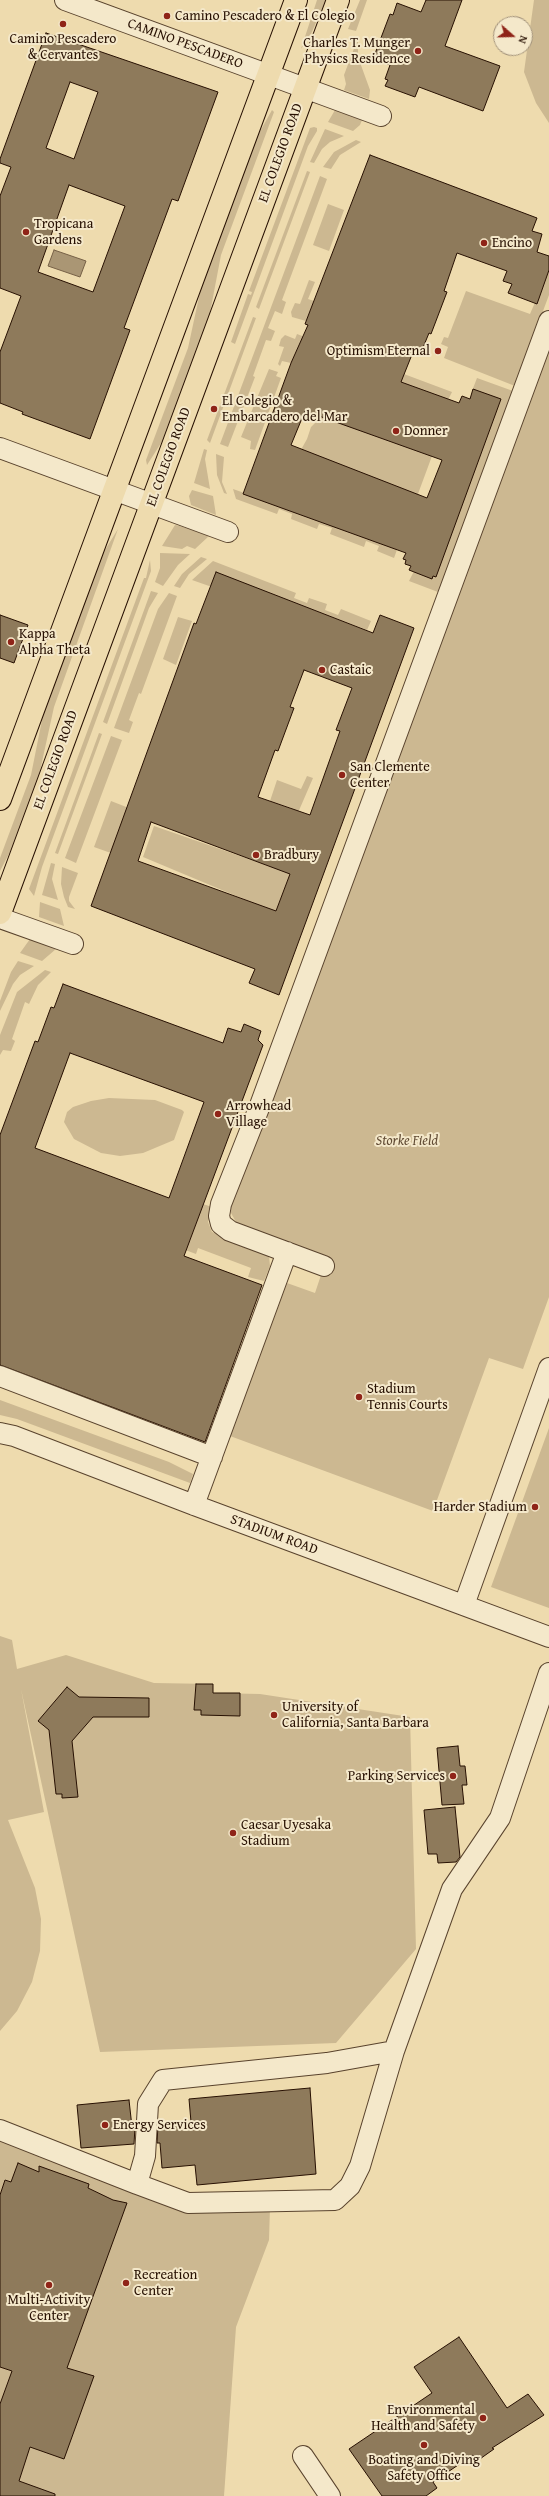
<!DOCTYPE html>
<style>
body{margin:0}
#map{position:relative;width:549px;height:2496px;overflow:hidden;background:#eedbae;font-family:"Gentium Book Plus",serif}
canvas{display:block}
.north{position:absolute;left:493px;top:16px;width:40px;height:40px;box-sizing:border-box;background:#f4e8ca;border:1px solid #a2927a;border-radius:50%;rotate:110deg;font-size:11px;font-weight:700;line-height:16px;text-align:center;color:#271002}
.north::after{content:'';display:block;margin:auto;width:14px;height:18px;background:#8f2418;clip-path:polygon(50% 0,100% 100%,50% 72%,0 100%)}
</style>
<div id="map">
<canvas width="549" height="2496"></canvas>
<div class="north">N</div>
</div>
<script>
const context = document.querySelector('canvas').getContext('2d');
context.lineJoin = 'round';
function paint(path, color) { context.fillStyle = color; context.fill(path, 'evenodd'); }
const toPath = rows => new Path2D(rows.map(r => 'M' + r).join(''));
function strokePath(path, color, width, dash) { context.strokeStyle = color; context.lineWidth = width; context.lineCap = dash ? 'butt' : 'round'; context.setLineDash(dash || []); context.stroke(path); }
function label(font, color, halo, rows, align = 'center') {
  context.font = font + ' "Gentium Book Plus",serif'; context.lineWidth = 4; context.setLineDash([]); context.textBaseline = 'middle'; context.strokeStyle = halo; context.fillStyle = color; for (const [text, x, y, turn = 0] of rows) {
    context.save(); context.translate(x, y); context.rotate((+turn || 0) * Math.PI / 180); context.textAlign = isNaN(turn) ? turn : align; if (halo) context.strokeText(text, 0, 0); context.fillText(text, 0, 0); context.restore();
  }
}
paint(toPath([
 [317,0,326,0,311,34,301,49],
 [360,0,367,0,356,31,348,29],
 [534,0,549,0,549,123,536,103,524,72],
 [358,38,358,57,370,90,369,99,344,90,346,84,344,75],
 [272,110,274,112,221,255,209,318,163,440,147,465,146,460,188,348,204,274,253,144],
 [335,110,362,120,360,125,353,131,328,122],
 [314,127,317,128,317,131,308,146,235,344,231,342,248,294,251,295,252,292,249,291,310,128],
 [325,129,344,136,330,142,322,149,314,163,310,162],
 [356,140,361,142,340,155,331,169,323,167,334,152],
 [307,171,310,172,259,309,256,307],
 [320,176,327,179,282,300,286,302,282,314,275,311,268,328,275,331,271,341,266,340,253,376,255,377,228,447,220,444],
 [328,204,344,210,329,251,313,245],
 [549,270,549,295,515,386,444,358,448,347,441,344,444,337,448,338,466,291,530,314],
 [309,280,315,282,308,299,314,301,306,321,292,317,291,312,295,303,300,304],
 [253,317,256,318,210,443,207,440],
 [297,334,452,392,448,400,300,344,291,363,282,361,280,366,278,364,284,347,279,346,281,339,285,335,295,339],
 [549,348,549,1297,523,1369,489,1358,433,1511,230,1436,287,1283,315,1293,324,1266,242,1227,236,1222,231,1213,231,1206],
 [269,369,278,372,276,376,281,378,255,450,250,449,251,441,241,437],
 [477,378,513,391,438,592,409,581,500,401,472,391],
 [322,416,432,456,415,502,288,473,307,439,311,427],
 [204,449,207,450,205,459,210,489,194,483],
 [216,454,224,457,222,482,227,494,224,493,217,475],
 [233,489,398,547,394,558,377,551,379,546,366,541,364,547,330,534,332,528,319,524,317,529,291,519,292,514,279,509,277,514,236,499],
 [192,490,213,496,216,515,191,505,189,496],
 [175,525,180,526,209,536,195,549,187,546,182,549,162,546],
 [118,529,54,707,38,780,11,850,0,871,0,858,31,775,44,710,100,558],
 [160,553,190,554,178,565,163,586,155,582,160,568],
 [201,557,207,559,189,574,180,588,174,586,182,574],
 [150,560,151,571,42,867,34,896,29,889,144,578,146,578],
 [213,561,296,593,294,598,307,603,309,598,327,604,325,610,338,615,341,609,371,621,367,630,217,574,212,587,192,580],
 [151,591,158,593,149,608,107,724,103,722],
 [169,593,177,596,141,694,139,693,129,720,133,722,129,733,114,728,158,609],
 [178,617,192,621,176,665,163,659],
 [99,733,102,734,58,854,55,853],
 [111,736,122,740,76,863,65,858],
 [307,776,313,778,297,815,291,808,270,801,277,780,301,789],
 [111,801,139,812,122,857,94,847],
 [154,826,269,866,298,853,267,935,253,903,143,857],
 [51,863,55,864,52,879,58,900,42,895],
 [62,867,78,873,69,897,69,901,75,909,68,907,64,897,61,884],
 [40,902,60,909,64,926,39,917],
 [30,939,56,949,42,961,20,953],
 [18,961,34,966,20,975,13,984,0,1011,0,1001,11,972],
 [45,970,51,972,38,985,29,1004,25,1002,12,1039,15,1041,11,1051,3,1050,0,1055,0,1035,17,992],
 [109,1098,155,1100,182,1110,184,1112,174,1140,143,1153,120,1156,101,1153,74,1139,64,1122,67,1112,73,1107,91,1101],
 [203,1204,212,1207,208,1222,212,1232,269,1256,270,1266,264,1281,248,1277,251,1268,198,1248,196,1254,156,1239,182,1239,190,1241],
 [0,1400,169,1462,193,1474,190,1483,17,1419,0,1415],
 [549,1428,549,1608,491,1587],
 [0,1636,12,1640,17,1669,66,1655,154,1683,213,1684,213,1693,260,1694,410,1717,416,1949,336,2043,100,2052,21,1689,44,1812,8,1820,35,1888,41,1919,40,1951,32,1982,17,2011,0,2031],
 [0,2138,184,2206,270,2207,269,2240,236,2327,224,2496,0,2496]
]), '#ccb891');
const water = toPath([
 [54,250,86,261,80,277,48,266,54,250]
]);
paint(water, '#aa9674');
strokePath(water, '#766046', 1);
const building = toPath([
 [426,0,462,0,445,46,500,66,483,111,419,87,415,97,385,86,388,80,385,79,390,65,373,59,390,14,393,15,397,3,421,12,426,0],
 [46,33,218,92,178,201,172,199,124,328,130,330,90,439,22,414,23,412,0,403,0,352,21,296,0,288,0,196,11,167,0,163,0,159,46,33],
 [70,82,98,92,74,159,46,148,70,82],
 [69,185,125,206,93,292,38,272,69,185],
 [370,155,537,218,532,231,542,234,537,252,549,256,549,270,537,304,508,293,512,284,503,281,507,271,457,253,444,291,447,292,431,334,429,333,420,355,413,352,401,382,459,403,462,396,470,399,473,389,501,399,436,577,433,576,432,579,409,570,411,566,405,564,406,560,403,559,406,553,243,494,291,363,308,325,305,324,370,155],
 [305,411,442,460,427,498,291,445,305,411],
 [216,572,373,633,380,615,414,628,279,995,249,983,255,969,91,906,194,623,196,624,216,572],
 [304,670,352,688,336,730,340,731,310,815,258,797,275,750,278,751,294,708,290,707,304,670],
 [151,822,290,874,276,911,138,861,151,822],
 [0,615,28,625,14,663,0,658,0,615],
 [63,984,223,1043,228,1028,241,1032,244,1024,261,1031,258,1040,263,1045,184,1256,262,1285,205,1442,0,1365,0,1135,35,1041,38,1042,51,1007,54,1008,63,984],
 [70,1053,204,1102,169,1198,35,1148,70,1053],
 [196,1684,213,1684,213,1693,240,1693,240,1716,201,1715,201,1710,194,1710,196,1684],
 [67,1687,79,1697,149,1698,149,1717,93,1717,72,1741,78,1797,62,1798,62,1794,56,1794,49,1730,38,1721,67,1687],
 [458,1746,460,1766,465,1766,467,1785,462,1785,464,1804,442,1805,437,1748,458,1746],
 [455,1807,460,1857,456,1862,438,1863,437,1854,428,1854,424,1810,455,1807],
 [310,2088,316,2174,197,2185,195,2165,162,2168,160,2143,157,2143,158,2125,191,2122,189,2099,310,2088],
 [129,2100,132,2127,135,2127,134,2144,81,2148,77,2105,129,2100],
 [18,2163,39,2172,39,2166,89,2184,88,2188,113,2200,127,2203,67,2368,94,2376,64,2459,30,2447,19,2481,55,2494,55,2496,0,2496,0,2404,12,2371,0,2367,0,2195,5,2180,11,2182,18,2163],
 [459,2337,507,2408,528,2394,544,2415,492,2448,494,2449,477,2461,473,2455,433,2482,437,2488,426,2496,382,2496,349,2449,432,2393,414,2367,459,2337]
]);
paint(building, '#8e7a5b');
strokePath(building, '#271002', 1);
const minor = toPath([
 [65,0,381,116],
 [0,448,228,532],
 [0,918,73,944],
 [324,1266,230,1231,221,1224,219,1216,221,1204,259,1108,549,321],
 [0,1376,212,1457],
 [0,1433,14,1436,194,1505,549,1637],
 [194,1505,287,1252],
 [464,1605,549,1368],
 [0,2130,137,2184,145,2156,148,2104,163,2080,327,2063,394,2051,452,1889,500,1818,549,1673],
 [137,2184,188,2203,335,2200,350,2186,360,2166,394,2051],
 [303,2456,330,2496]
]);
const major = toPath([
 [0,799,296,0],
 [0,913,338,0]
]);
strokePath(minor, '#59432d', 22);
strokePath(major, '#271002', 24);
strokePath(minor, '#f4e8ca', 20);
strokePath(major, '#eedbae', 22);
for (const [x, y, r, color] of [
 [167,16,4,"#8f2418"],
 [63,24,4,"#8f2418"],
 [418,51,4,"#8f2418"],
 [26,232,4,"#8f2418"],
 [484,243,4,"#8f2418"],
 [438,351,4,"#8f2418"],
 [214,409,4,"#8f2418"],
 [396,431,4,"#8f2418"],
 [11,642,4,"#8f2418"],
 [322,670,4,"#8f2418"],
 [342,775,4,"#8f2418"],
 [256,855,4,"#8f2418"],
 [218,1114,4,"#8f2418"],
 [359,1397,4,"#8f2418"],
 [535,1507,4,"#8f2418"],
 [274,1715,4,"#8f2418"],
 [453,1776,4,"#8f2418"],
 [233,1833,4,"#8f2418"],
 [105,2125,4,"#8f2418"],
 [126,2283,4,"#8f2418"],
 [49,2285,4,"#8f2418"],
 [483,2418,4,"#8f2418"],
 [424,2445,4,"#8f2418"]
]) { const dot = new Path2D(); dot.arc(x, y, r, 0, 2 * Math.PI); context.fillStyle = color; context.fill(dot); strokePath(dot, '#f4e8ca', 1.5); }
label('14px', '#271002', '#f4e8ca', [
 ["Camino Pescadero & El Colegio",175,16],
 ["Camino Pescadero",63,39,"center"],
 ["& Cervantes",63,55,"center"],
 ["Charles T. Munger",410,43,"right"],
 ["Physics Residence",410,59,"right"],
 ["Tropicana",34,224],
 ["Gardens",34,240],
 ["Encino",492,243],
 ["Optimism Eternal",430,351,"right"],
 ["El Colegio &",222,401],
 ["Embarcadero del Mar",222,417],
 ["Donner",404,431],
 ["Kappa",19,634],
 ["Alpha Theta",19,650],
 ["Castaic",330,670],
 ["San Clemente",350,767],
 ["Center",350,783],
 ["Bradbury",264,855],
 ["Arrowhead",226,1106],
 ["Village",226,1122],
 ["Stadium",367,1389],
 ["Tennis Courts",367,1405],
 ["Harder Stadium",527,1507,"right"],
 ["University of",282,1707],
 ["California, Santa Barbara",282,1723],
 ["Parking Services",445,1776,"right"],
 ["Caesar Uyesaka",241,1825],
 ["Stadium",241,1841],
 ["Energy Services",113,2125],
 ["Recreation",134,2275],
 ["Center",134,2291],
 ["Multi-Activity",49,2300,"center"],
 ["Center",49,2316,"center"],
 ["Environmental",475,2410,"right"],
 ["Health and Safety",475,2426,"right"],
 ["Boating and Diving",424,2460,"center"],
 ["Safety Office",424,2476,"center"]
], 'left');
label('14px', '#271002', '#f4e8ca', [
 ["CAMINO PESCADERO",185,44,20],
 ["EL COLEGIO ROAD",281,153,-70],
 ["EL COLEGIO ROAD",169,457,-70],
 ["EL COLEGIO ROAD",56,760,-70],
 ["STADIUM ROAD",274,1535,20]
]);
label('italic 14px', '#614b34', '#f4e8ca', [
 ["Storke Field",407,1141]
]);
</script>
